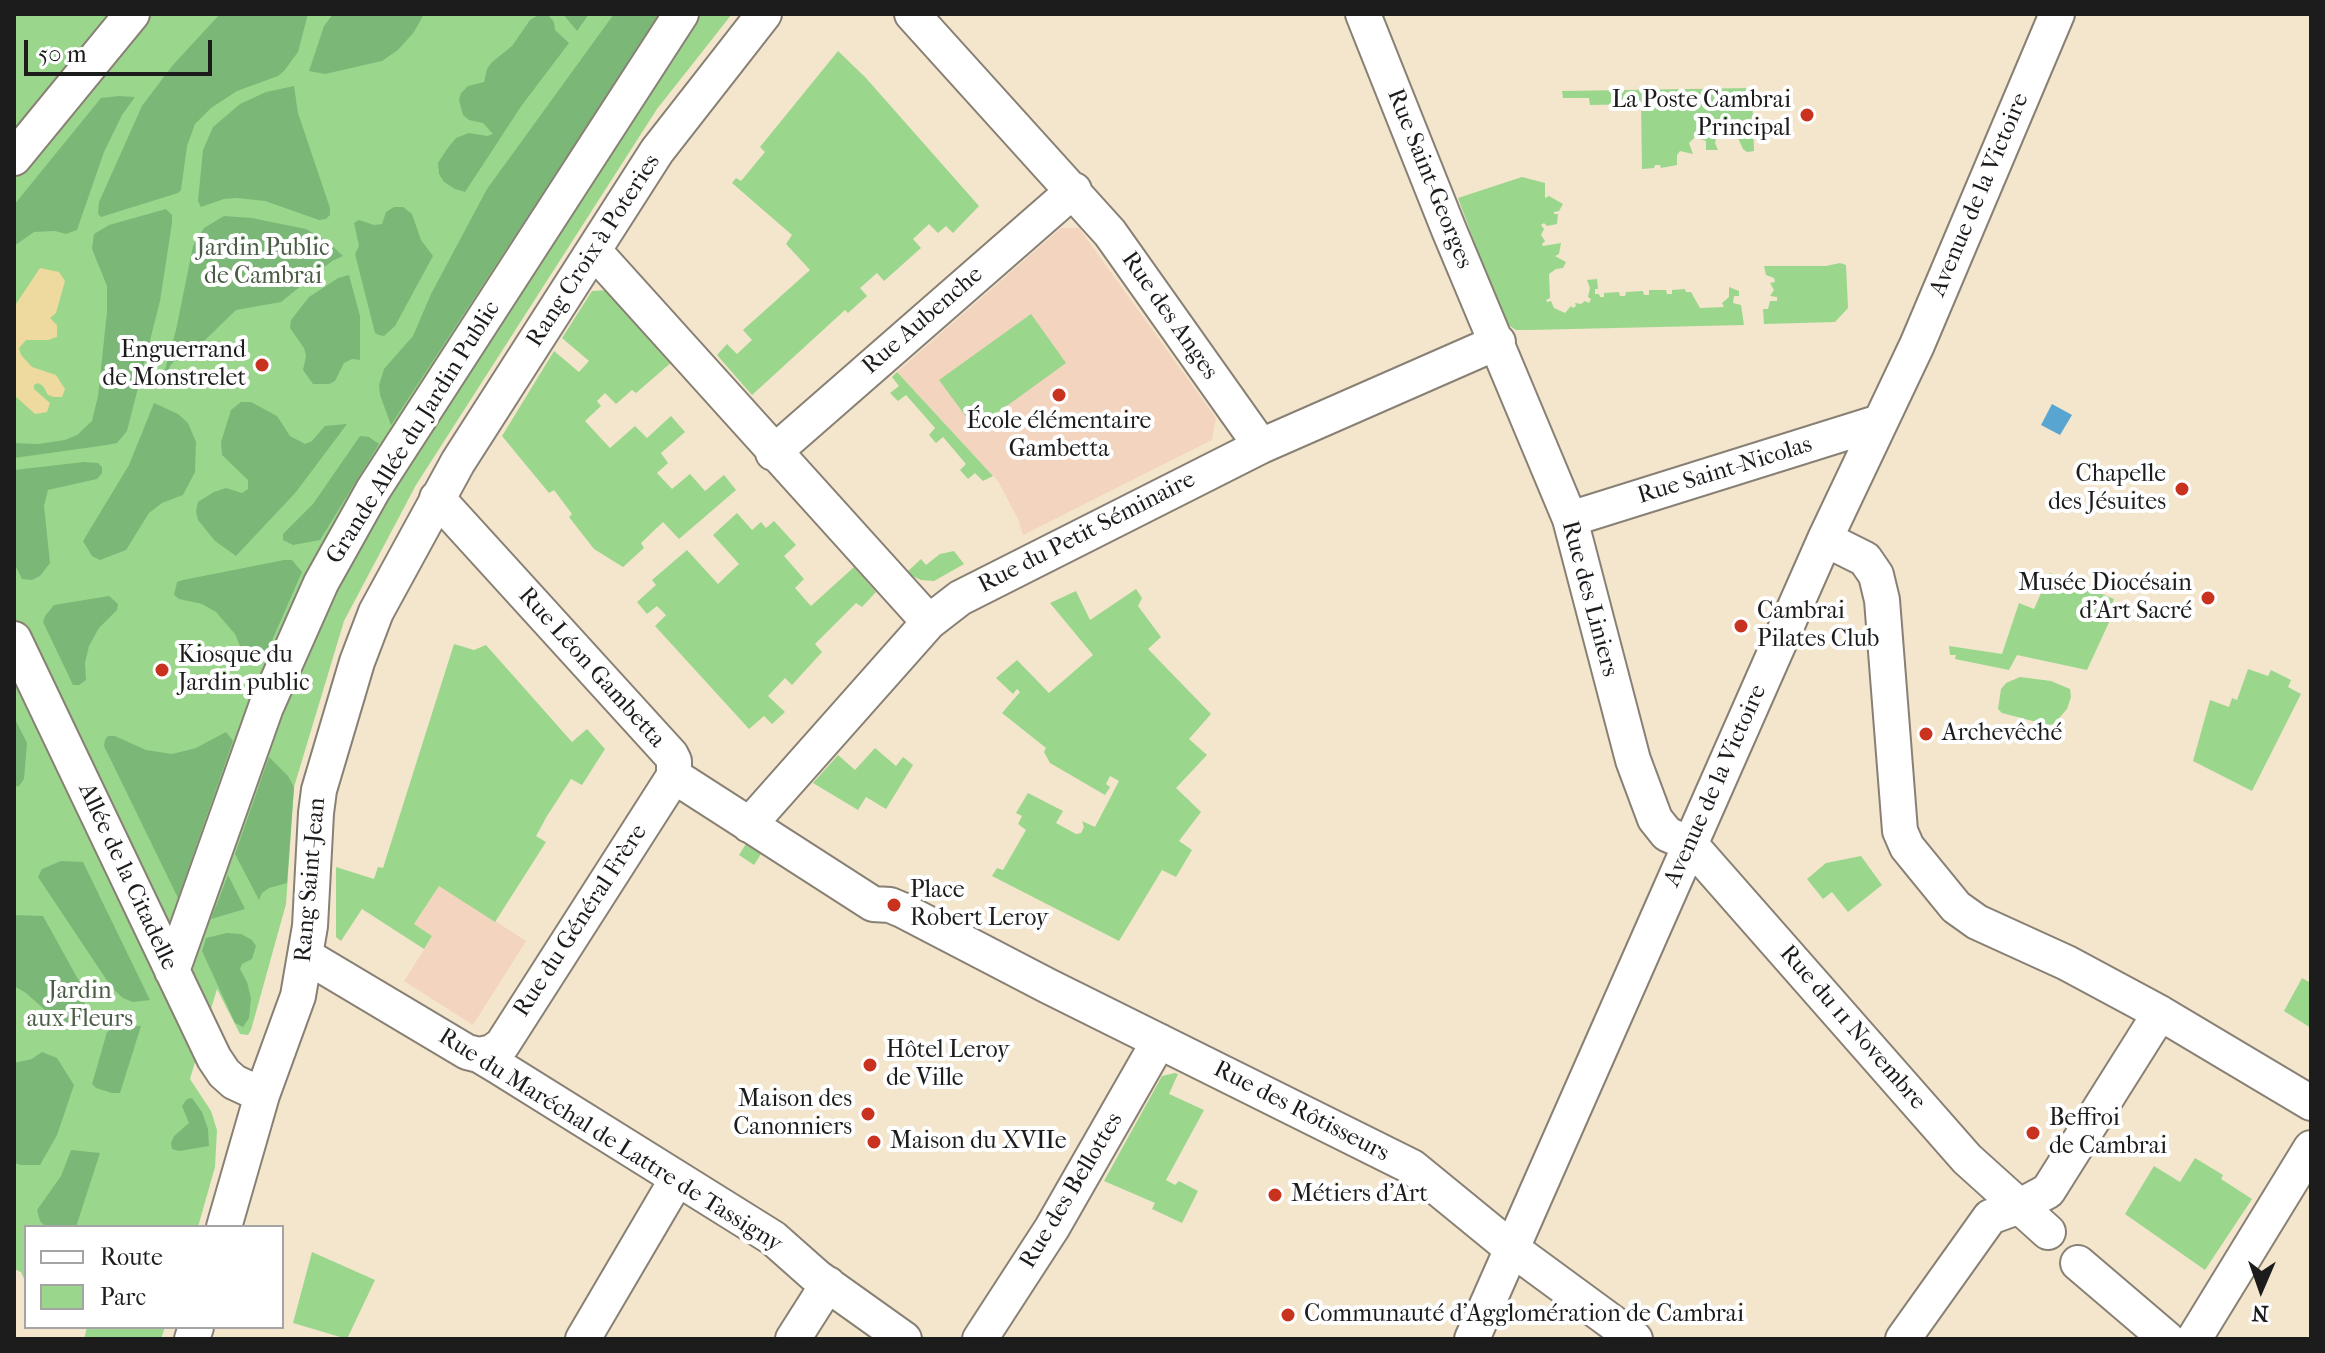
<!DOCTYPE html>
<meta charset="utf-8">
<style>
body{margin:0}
#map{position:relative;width:2325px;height:1353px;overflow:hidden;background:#f4e5cd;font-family:"IM FELL French Canon",serif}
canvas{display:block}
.frame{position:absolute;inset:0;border:16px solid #1c1c1c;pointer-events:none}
.legend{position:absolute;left:24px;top:1225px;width:260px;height:104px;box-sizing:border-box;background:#fff;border:2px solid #a4a4a4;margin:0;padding:10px 14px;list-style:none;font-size:24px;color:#1c1c1c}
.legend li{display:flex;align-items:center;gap:16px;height:40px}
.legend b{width:40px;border:2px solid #a4a4a4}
.north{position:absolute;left:2221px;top:1249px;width:80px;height:80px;-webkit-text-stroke:6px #fff;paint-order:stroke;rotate:182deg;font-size:22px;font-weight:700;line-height:32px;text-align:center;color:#1c1c1c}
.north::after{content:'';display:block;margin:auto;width:28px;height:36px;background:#1c1c1c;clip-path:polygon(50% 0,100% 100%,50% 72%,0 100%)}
.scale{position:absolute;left:24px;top:40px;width:188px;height:36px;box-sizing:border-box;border:4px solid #1c1c1c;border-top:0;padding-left:10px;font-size:24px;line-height:28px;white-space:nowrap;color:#1c1c1c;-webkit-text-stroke:6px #fff;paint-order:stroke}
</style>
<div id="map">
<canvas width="2325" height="1353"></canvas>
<div class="frame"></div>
<ul class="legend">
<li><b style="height:10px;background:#fff"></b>Route</li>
<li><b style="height:22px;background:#9ad78c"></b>Parc</li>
</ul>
<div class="north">N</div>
<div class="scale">50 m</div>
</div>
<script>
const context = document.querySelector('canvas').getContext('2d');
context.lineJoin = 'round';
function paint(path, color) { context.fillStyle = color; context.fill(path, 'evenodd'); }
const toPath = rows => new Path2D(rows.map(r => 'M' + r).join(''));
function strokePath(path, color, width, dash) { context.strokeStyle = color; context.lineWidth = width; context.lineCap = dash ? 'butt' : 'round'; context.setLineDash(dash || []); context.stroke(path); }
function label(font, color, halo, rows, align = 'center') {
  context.font = font + ' "IM FELL French Canon",serif'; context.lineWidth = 8; context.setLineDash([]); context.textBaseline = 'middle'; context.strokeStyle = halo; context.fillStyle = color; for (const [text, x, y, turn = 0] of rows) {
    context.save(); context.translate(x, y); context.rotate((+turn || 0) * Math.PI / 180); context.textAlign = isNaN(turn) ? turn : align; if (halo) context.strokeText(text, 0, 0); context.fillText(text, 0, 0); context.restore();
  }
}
paint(toPath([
 [1061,228,1079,228,1216,418,1212,440,1023,535,1018,519,998,481,897,372],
 [439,885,526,941,473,1025,404,981,432,937,414,924]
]), '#f3d4be');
paint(toPath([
 [14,14,732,14,657,109,416,485,344,621,294,787,286,904,251,1030,248,1035,240,1034,217,989,190,1079,211,1111,217,1130,215,1167,198,1227,26,1227,25,1281,21,1272,14,1269],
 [838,51,865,77,979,206,953,233,946,226,938,233,929,224,913,239,921,248,884,281,877,273,860,288,867,296,848,313,845,310,752,395,717,355,727,344,737,354,752,340,743,330,810,270,786,244,792,235,732,183,736,178,741,181,765,152,760,147],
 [1752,88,1754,151,1747,152,1743,149,1737,136,1741,135,1741,132,1736,132,1738,121,1734,123,1727,120,1721,125,1716,125,1719,127,1715,143,1718,150,1706,150,1706,141,1695,137,1689,143,1693,154,1680,151,1677,155,1677,165,1661,168,1660,165,1655,165,1654,168,1642,169,1641,104,1590,105,1589,98,1563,98,1562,91],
 [1522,177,1545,183,1545,198,1549,196,1563,204,1559,211,1554,212,1554,214,1558,214,1557,224,1547,226,1544,223,1541,225,1544,229,1541,235,1545,241,1542,244,1543,246,1561,243,1559,254,1555,256,1566,262,1563,268,1556,269,1549,274,1550,298,1546,300,1547,302,1551,301,1554,308,1565,313,1571,306,1573,308,1576,306,1575,303,1581,304,1585,301,1589,303,1591,299,1588,297,1590,288,1587,280,1597,279,1598,289,1595,289,1595,294,1599,294,1600,297,1604,297,1604,293,1619,292,1620,296,1625,296,1626,292,1643,291,1644,295,1649,295,1649,290,1666,290,1667,294,1672,294,1672,290,1685,289,1686,292,1691,292,1700,308,1724,307,1722,303,1729,297,1729,287,1739,291,1739,296,1734,296,1733,303,1741,305,1744,325,1529,330,1516,330,1504,322,1458,198],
 [1840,263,1846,265,1848,308,1835,322,1764,324,1763,309,1768,309,1770,301,1777,301,1777,297,1770,296,1774,290,1770,283,1775,282,1774,278,1766,275,1764,266,1826,266],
 [609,290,673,361,636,393,632,390,616,404,605,393,597,401,601,406,585,421,610,448,635,426,647,438,671,416,685,432,661,453,668,463,657,473,672,489,690,474,705,491,724,475,736,490,679,539,663,522,641,543,644,548,623,567,594,549,569,517,572,514,554,490,549,493,502,436,554,351,579,372,589,361,562,338,592,291],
 [1031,314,1066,363,975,429,939,380],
 [897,372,993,476,983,481,975,473,968,479,960,470,966,464,943,437,936,443,929,435,935,428,906,395,898,401,890,393,899,386,892,377],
 [737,513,752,530,761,522,766,528,774,521,796,545,784,556,804,579,795,588,811,606,854,567,876,592,862,607,856,603,815,644,822,652,792,685,785,678,768,696,785,712,772,724,764,716,749,729,655,626,666,615,657,606,647,614,637,602,656,585,652,580,687,550,718,584,739,564,713,535],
 [954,551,964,564,934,581,921,580,906,573,921,559,926,565,940,554],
 [2050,573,2114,599,2107,615,2111,618,2087,670,2017,655,2009,670,1955,659,1956,655,1950,655,1949,646,2002,654,2019,603,2034,609],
 [1136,589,1142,598,1138,606,1161,637,1148,649,1211,714,1189,739,1207,755,1176,788,1201,812,1179,841,1192,850,1176,877,1162,870,1119,941,992,876,997,868,1003,870,1026,830,1018,824,1022,816,1016,813,1028,793,1063,811,1056,823,1076,834,1081,833,1084,827,1082,821,1095,827,1119,781,1110,776,1106,784,1110,787,1105,795,1050,763,1044,752,1046,748,1002,713,1020,692,1017,689,1013,694,996,678,1017,660,1049,693,1093,655,1050,603,1076,591,1090,620],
 [454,644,474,650,486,645,572,742,587,729,605,749,582,785,571,779,547,816,536,836,546,842,495,922,439,886,414,924,432,936,424,949,362,909,341,941,336,937,336,867,374,879,378,867,383,868],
 [2248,669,2268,676,2271,670,2291,680,2288,687,2301,694,2252,791,2193,761,2210,700,2229,707,2232,698,2237,700],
 [2020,677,2051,681,2070,689,2071,697,2067,709,2054,724,2048,725,2002,713,1998,709,2001,689,2006,683],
 [875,748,896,766,903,757,913,765,886,809,866,797,858,810,813,783,838,755,855,770],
 [751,836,766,846,754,865,739,855],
 [1861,856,1882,885,1848,912,1832,892,1823,899,1807,879,1826,863],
 [2302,978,2311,983,2311,1028,2284,1011],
 [1175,1073,1178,1074,1169,1094,1204,1110,1166,1180,1175,1185,1179,1181,1198,1191,1182,1223,1152,1209,1155,1203,1104,1181,1162,1076],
 [2195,1158,2223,1175,2221,1179,2252,1199,2205,1270,2125,1214,2154,1166,2180,1182],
 [312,1252,375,1280,347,1339,293,1323],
 [87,1327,165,1327,161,1339,84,1339]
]), '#9ad78c');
paint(toPath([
 [220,14,308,14,298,52,284,71,278,76,237,91,211,108,195,124,187,146,181,190,178,193,101,217,98,214,99,202,142,106,172,66],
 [333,14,424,14,414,32,398,50,382,61,325,74,309,71,324,26],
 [563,14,589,14,577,31],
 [614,14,660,14,391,425,380,395,379,385,384,369,413,336,431,294,487,189],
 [538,15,548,15,554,22,555,30,569,43,522,105,465,192,455,189,444,182,439,174,438,163,447,149,456,138,469,133,487,136,493,134,483,123,469,120,463,115,459,100,461,93,468,86,484,82,487,69,492,62,512,46,530,20],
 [294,86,298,113,330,208,330,215,326,219,319,220,265,201,237,198,224,199,201,207,198,201,203,150,213,127,240,104,266,92],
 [119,96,135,97,122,115,104,152,77,230,66,234,55,231,34,232,14,246,14,205,101,98],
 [394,207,403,207,412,214,421,240,433,256,395,326,384,336,379,335,375,333,355,254,359,246,354,223,359,220,374,225,382,224,386,212],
 [166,209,172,215,172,223,160,301,127,431,117,443,107,445,14,458,14,443,38,444,65,440,77,435,92,421,98,396,107,312,107,286,92,249,94,234,109,225],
 [224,216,252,218,306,229,328,242,343,256,332,261,281,302,236,310,202,343,177,358,170,366,167,379,161,384,176,330,193,246,204,228],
 [349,275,360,316,360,360,352,359,344,363,335,381,329,384,313,384,303,370,306,356,304,348,290,328,291,320,309,297,338,278],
 [241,402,251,402,277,416,290,436,305,444,312,441,325,426,347,424,296,492,236,556,215,541,198,520,196,511,198,502,214,492,226,488,242,493,248,489,248,480,222,455,221,442,231,410],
 [154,403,178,414,188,423,196,442,195,472,183,495,162,503,149,513,126,550,100,560,92,556,83,541,129,465],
 [360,436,369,437,379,444,320,540,293,545,283,540,283,534,313,504],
 [84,462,98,463,102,467,102,473,97,479,48,490,44,506,50,563,40,576,32,580,22,579,14,563,14,470],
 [284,560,292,560,302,572,264,659,256,662,245,658,235,634,216,612,202,604,179,599,174,595,177,582,183,580],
 [109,596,118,604,117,610,99,628,89,646,85,663,86,680,79,685,73,685,43,622,45,616,54,605],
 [14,717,27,743,24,779,19,786,14,787],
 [226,732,233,741,178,898,104,746,105,740,108,736,115,736,146,750,172,754,196,748],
 [269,757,288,776,294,787,287,883,269,888,262,893,259,900,235,854],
 [61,861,83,862,150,1000,133,1002,123,998,112,988,38,877,42,869],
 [228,875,245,909,211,919],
 [14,915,43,916,79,981,86,1010,86,1022,63,1026,26,993,14,986],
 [227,933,241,934,252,940,256,946,252,959,242,964,240,969,247,982,251,998,249,1018,243,1027,235,1023,202,951,206,938],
 [119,1025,141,1026,120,1093,112,1093,96,1088,92,1084,107,1032],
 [42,1052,57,1058,74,1085,57,1135,40,1165,21,1165,14,1163,14,1063,32,1059],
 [192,1098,202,1112,208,1129,209,1146,179,1151,172,1149,171,1143,174,1136,189,1123,182,1106,187,1099],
 [71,1150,100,1153,76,1227,46,1227,40,1221,37,1210,61,1176]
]), '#7bb878');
paint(toPath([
 [40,268,59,272,65,281,56,313,50,318,57,325,57,337,48,340,26,340,19,348,21,355,32,367,56,375,65,389,62,397,54,397,48,395,43,386,38,383,34,385,34,389,50,403,47,412,35,414,14,395,14,307]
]), '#eeda9e');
paint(toPath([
 [2052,404,2072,415,2060,435,2041,425]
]), '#59a5d2');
const minor = toPath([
 [912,14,1110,233,1261,446],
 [1363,14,1449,230,1570,519,1633,760,1655,819,1667,834,1690,844,1967,1159,2048,1232],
 [14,158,132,14],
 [594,251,929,622],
 [773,453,1074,190],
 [437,498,671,755,674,761,674,776],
 [1570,519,1880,422],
 [1825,539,1865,559,1876,575,1882,600,1900,831,1907,847,1956,907,1977,922,2067,963,2160,1013,2311,1103],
 [14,639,214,1058,224,1073,234,1082,262,1095],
 [674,776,873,904,890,905,902,910,1048,986,1412,1167,1511,1248,1635,1339],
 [749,825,929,622,960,598,1261,446,1498,342],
 [306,956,467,1052,479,1055,499,1067,773,1238,817,1277,904,1339],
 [172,971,266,707,321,583,373,490,681,14],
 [479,1055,492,1052,502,1045,674,776],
 [224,1227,262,1095,298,996,310,926,316,813,319,790,357,662,376,612,458,462,657,151,764,14],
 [2078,1263,2167,1339],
 [192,1339,196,1327],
 [583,1339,677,1179],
 [793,1339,828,1284],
 [980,1339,1052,1228,1159,1041],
 [1472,1339,1825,539,1917,345,2057,14],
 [1903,1339,1990,1217,2020,1206,2048,1191,2160,1013],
 [2194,1339,2311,1148]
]);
strokePath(minor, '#888074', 38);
strokePath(minor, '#fff', 34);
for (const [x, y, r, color] of [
 [1807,115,8,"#c8321e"],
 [262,365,8,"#c8321e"],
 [1059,395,8,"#c8321e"],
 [2182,489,8,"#c8321e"],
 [2208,598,8,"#c8321e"],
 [1741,626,8,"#c8321e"],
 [162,670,8,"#c8321e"],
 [1926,734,8,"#c8321e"],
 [894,905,8,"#c8321e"],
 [870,1065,8,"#c8321e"],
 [868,1114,8,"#c8321e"],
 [2033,1133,8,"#c8321e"],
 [874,1142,8,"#c8321e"],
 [1275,1195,8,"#c8321e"],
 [1288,1315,8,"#c8321e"]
]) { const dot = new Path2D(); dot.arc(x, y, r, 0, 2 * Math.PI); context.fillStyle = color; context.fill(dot); strokePath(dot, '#fff', 3); }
label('24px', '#1c1c1c', '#fff', [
 ["La Poste Cambrai",1791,101,"right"],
 ["Principal",1791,129,"right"],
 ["Enguerrand",246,351,"right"],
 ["de Monstrelet",246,379,"right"],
 ["École élémentaire",1059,422,"center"],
 ["Gambetta",1059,450,"center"],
 ["Chapelle",2166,475,"right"],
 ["des Jésuites",2166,503,"right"],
 ["Musée Diocésain",2192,584,"right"],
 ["d'Art Sacré",2192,612,"right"],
 ["Cambrai",1757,612],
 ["Pilates Club",1757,640],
 ["Kiosque du",178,656],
 ["Jardin public",178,684],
 ["Archevêché",1942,734],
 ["Place",910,891],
 ["Robert Leroy",910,919],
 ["Hôtel Leroy",886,1051],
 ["de Ville",886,1079],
 ["Maison des",852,1100,"right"],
 ["Canonniers",852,1128,"right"],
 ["Beffroi",2049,1119],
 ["de Cambrai",2049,1147],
 ["Maison du XVIIe",890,1142],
 ["Métiers d’Art",1291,1195],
 ["Communauté d'Agglomération de Cambrai",1304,1315]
], 'left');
label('24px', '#1c1c1c', '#fff', [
 ["Rue Saint-Georges",1429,179,68],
 ["Avenue de la Victoire",1980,195,-67],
 ["Rang Croix à Poteries",594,251,-57],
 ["Rue des Anges",1169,316,55],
 ["Rue Aubenche",923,321,-41],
 ["Grande Allée du Jardin Public",414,433,-58],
 ["Rue Saint-Nicolas",1725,471,-17],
 ["Rue du Petit Séminaire",1087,533,-27],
 ["Rue des Liniers",1589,599,75],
 ["Rue Léon Gambetta",591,668,48],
 ["Avenue de la Victoire",1716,786,-66],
 ["Allée de la Citadelle",127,877,65],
 ["Rang Saint-Jean",311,880,-85],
 ["Rue du Général Frère",581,921,-57],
 ["Rue du 11 Novembre",1852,1028,49],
 ["Rue des Rôtisseurs",1301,1112,27],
 ["Rue du Maréchal de Lattre de Tassigny",610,1141,32],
 ["Rue des Bellottes",1072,1191,-59]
]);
label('24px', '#485d43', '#fff', [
 ["Jardin Public",263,249],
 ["de Cambrai",263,277],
 ["Jardin",80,992],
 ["aux Fleurs",80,1020]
]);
</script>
